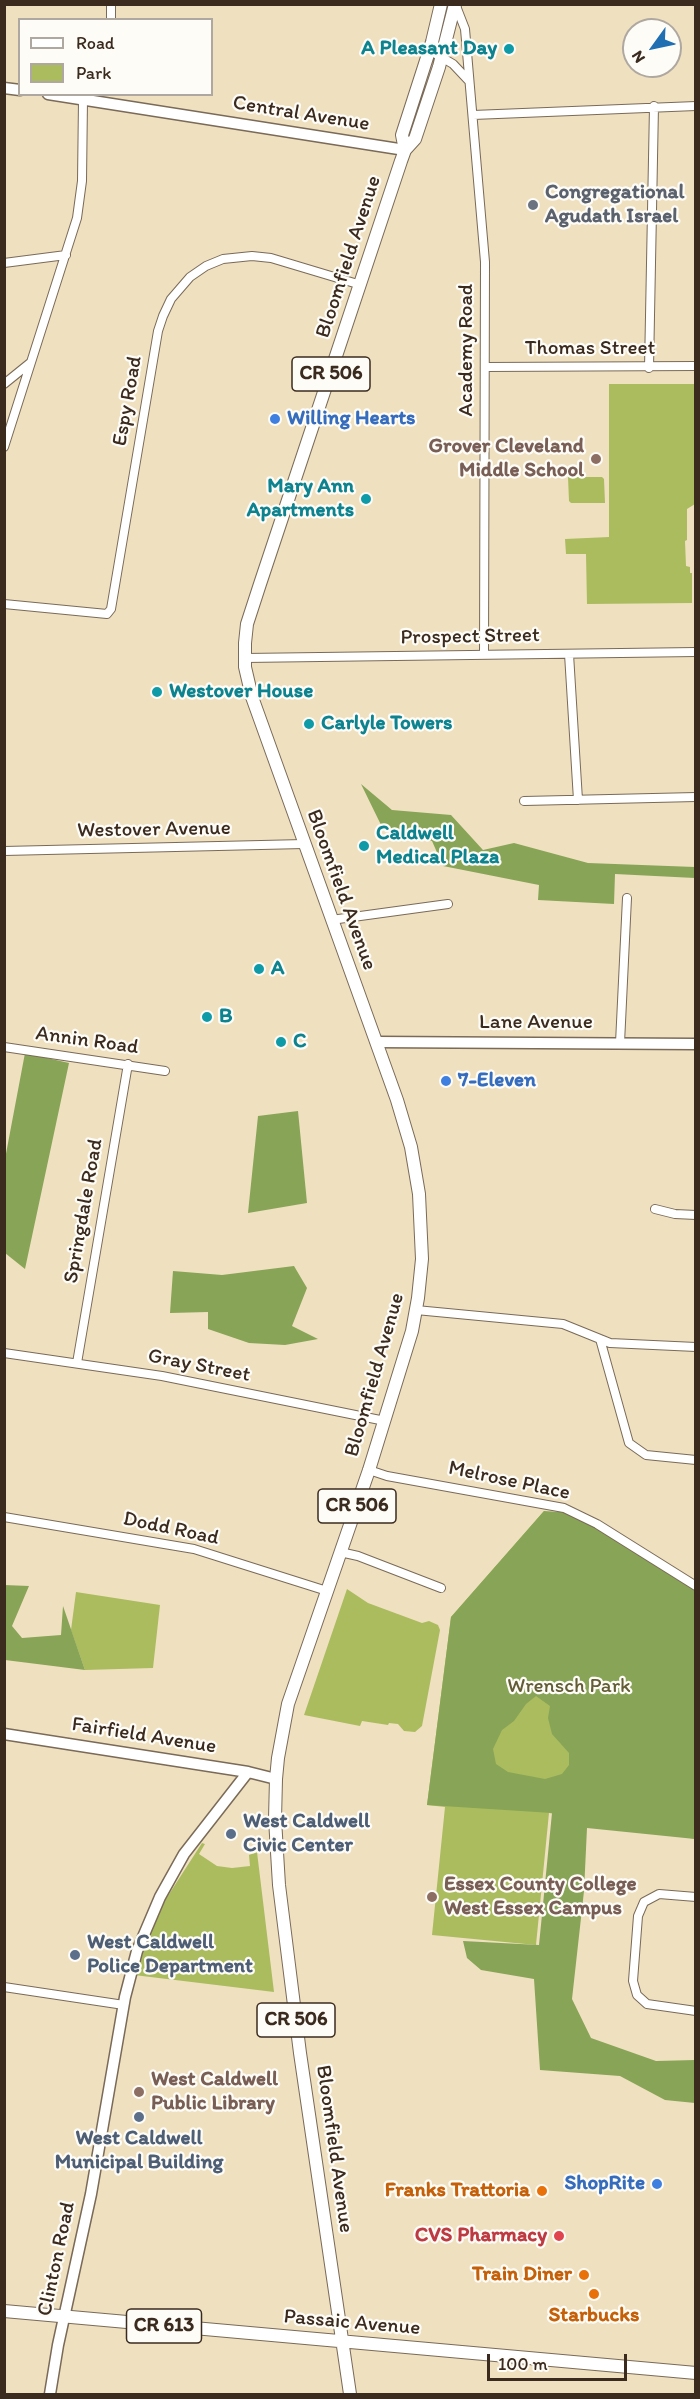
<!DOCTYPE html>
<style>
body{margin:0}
#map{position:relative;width:700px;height:2399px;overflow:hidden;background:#efe0c0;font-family:Itim,sans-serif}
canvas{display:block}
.frame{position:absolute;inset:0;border:6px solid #3b2a1e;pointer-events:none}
.legend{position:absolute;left:18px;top:18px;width:195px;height:78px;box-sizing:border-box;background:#fdfcf7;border:2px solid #afa8a0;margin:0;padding:8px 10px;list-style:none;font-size:18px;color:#3b2a1e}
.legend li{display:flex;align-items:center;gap:12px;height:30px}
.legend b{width:30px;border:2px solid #afa8a0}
.north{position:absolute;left:622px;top:18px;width:60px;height:60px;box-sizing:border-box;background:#fdfcf7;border:2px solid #afa8a0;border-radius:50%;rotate:237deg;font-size:16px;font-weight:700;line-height:24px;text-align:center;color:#3b2a1e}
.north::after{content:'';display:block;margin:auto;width:21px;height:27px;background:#1f6fb2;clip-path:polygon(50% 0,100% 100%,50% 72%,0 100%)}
.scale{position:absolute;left:487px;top:2354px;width:140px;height:27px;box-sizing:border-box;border:3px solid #3b2a1e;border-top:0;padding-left:8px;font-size:18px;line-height:21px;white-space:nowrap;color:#3b2a1e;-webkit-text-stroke:4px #fdfcf7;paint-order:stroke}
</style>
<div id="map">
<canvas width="700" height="2399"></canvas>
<div class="frame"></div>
<ul class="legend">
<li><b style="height:8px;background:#fff"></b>Road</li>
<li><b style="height:16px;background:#abbc5f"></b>Park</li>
</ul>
<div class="north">N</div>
<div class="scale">100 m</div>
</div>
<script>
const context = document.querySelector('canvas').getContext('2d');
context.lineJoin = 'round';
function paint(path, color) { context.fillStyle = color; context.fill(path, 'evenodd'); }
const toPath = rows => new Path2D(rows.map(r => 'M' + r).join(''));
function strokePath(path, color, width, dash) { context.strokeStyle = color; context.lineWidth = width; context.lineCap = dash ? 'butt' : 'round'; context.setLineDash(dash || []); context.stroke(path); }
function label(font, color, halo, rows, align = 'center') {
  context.font = font + ' Itim,sans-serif'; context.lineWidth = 4.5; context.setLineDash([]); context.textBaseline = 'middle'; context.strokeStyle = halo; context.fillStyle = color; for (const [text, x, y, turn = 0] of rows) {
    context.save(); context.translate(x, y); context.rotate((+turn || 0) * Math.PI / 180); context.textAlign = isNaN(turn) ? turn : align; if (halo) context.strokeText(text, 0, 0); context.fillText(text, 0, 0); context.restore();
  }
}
paint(toPath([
 [609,384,695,384,695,504,687,509,687,540,685,541,686,566,690,567,690,573,692,573,692,603,587,604,586,554,566,554,565,539,609,537],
 [568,477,602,477,604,479,605,503,571,503,569,501],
 [544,1511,695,1839,549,1813,536,1945,432,1935,445,1807,427,1805,451,1617],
 [347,1589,368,1603,422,1623,429,1621,438,1625,440,1630,422,1726,415,1732,404,1731,398,1724,389,1723,388,1725,362,1721,360,1726,304,1715],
 [76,1592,160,1605,153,1668,85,1670,71,1630],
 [202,1843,205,1844,199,1854,217,1866,232,1868,250,1866,249,1855,257,1852,274,1992,134,1975,138,1972,151,1922]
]), '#abbc5f');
paint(toPath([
 [361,784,392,810,451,815,483,850,514,843,588,863,695,867,695,878,615,874,614,904,538,900,539,885,443,866,432,841,383,829],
 [25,1053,69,1063,25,1269,5,1253,5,1159],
 [298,1111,307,1203,248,1213,258,1116],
 [294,1266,307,1288,292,1326,318,1339,285,1345,249,1343,208,1329,208,1312,170,1313,173,1271,222,1275],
 [544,1511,575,1513,695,1586,695,1839,587,1828,584,1891,572,1999,591,2038,656,2061,695,2060,695,2103,665,2100,620,2076,540,2070,534,1979,481,1970,467,1958,463,1941,539,1945,552,1813,427,1805,451,1617],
 [536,1696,550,1706,548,1718,552,1734,569,1753,569,1765,562,1774,545,1779,508,1772,496,1764,493,1749,502,1730,514,1721,526,1704],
 [4,1585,29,1586,12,1626,22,1638,61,1635,63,1606,85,1670,5,1660]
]), '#88a456');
const street = toPath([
 [111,4,111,20],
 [456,6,465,29,485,262,484,655],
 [429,50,453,64,469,81],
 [473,115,696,106],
 [4,263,66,255],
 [485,367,696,366],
 [649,368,654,106],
 [4,384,30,363],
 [4,447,77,218,82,181,83,100],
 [4,604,107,614,111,609,158,331,163,316,171,299,190,277,206,266,223,259,252,256,271,258,361,285],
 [569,654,578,800],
 [245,658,696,652],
 [524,801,696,797],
 [4,851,304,844],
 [331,920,448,904],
 [620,1043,627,898],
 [4,1047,165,1071],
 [655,1209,675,1214,696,1215],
 [416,1310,563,1324,610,1343,696,1347],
 [600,1339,629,1443,646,1455,696,1460],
 [4,1353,162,1376,385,1421],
 [77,1363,128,1064],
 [369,1470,387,1476,564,1508,597,1524,696,1586],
 [4,1517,194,1549,327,1591],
 [340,1552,358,1556,441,1588],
 [696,1897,659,1894,644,1902,638,1916,633,1981,637,1995,647,2004,696,2011],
 [4,1987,124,2005]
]);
const secondary = toPath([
 [4,88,20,90],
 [48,94,405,150],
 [376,1042,696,1044],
 [4,1734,248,1772,276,1779],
 [50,2394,58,2345,91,2194,125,1997,137,1951,160,1897,184,1854,248,1772]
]);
const primary = toPath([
 [405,150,402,135,432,42,441,4],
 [4,2311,696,2373],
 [350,2394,300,2053,279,1885,275,1819,276,1779,278,1758,288,1704,369,1470,412,1331,418,1298,422,1259,419,1194,411,1147,397,1100,252,697,245,667,245,643,247,624,260,584,401,161,405,150,415,139,439,67,455,4]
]);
strokePath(street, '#7a6a57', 10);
strokePath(secondary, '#7a6a57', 13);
strokePath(primary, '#7a6a57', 14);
strokePath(street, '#fff', 8);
strokePath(secondary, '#fff', 10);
strokePath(primary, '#fff', 12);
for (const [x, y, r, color] of [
 [509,49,6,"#0f9aa8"],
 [533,205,6,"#6b7280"],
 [275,419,6,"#3f7fe0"],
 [596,459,6,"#8d6e63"],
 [366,499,6,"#0f9aa8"],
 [157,692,6,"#0f9aa8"],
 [309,724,6,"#0f9aa8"],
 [364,846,6,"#0f9aa8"],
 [259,969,6,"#0f9aa8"],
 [207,1017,6,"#0f9aa8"],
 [281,1042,6,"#0f9aa8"],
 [446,1081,6,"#3f7fe0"],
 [231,1834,6,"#5c6f8a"],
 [432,1897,6,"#8d6e63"],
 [75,1955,6,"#5c6f8a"],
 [139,2092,6,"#8d6e63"],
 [139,2117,6,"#5c6f8a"],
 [657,2184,6,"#3f7fe0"],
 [542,2191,6,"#e8710a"],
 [559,2236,6,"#e0444e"],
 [584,2275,6,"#e8710a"],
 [594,2294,6,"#e8710a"]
]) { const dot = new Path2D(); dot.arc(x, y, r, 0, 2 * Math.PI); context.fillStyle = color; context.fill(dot); strokePath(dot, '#fdfcf7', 2); }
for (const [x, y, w] of [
 [331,374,78],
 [357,1506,78],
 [296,2020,78],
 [164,2326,75]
]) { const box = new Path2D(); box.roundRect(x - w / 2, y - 17, w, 34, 4.5); context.fillStyle = '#fdfcf7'; context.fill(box); strokePath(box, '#3b2a1e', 1.5); }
label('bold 20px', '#3b2a1e', null, [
 ["CR 506",331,374],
 ["CR 506",357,1506],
 ["CR 506",296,2020],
 ["CR 613",164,2326]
]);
label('bold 21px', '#0d838f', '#fdfcf7', [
 ["A Pleasant Day",497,49,"right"],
 ["Mary Ann",354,487,"right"],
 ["Apartments",354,511,"right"],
 ["Westover House",169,692],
 ["Carlyle Towers",321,724],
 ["Caldwell",376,834],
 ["Medical Plaza",376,858],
 ["A",271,969],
 ["B",219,1017],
 ["C",293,1042]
], 'left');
label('21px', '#3b2a1e', '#fdfcf7', [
 ["Central Avenue",301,114,9],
 ["Bloomfield Avenue",349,257,-72],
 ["Thomas Street",590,349],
 ["Academy Road",467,350,-90],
 ["Espy Road",128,401,-80],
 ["Prospect Street",470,637,-1],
 ["Westover Avenue",154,830,-1],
 ["Bloomfield Avenue",341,890,70],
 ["Lane Avenue",536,1023],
 ["Annin Road",87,1041,8],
 ["Springdale Road",84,1211,-80],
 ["Gray Street",199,1366,11],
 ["Bloomfield Avenue",375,1375,-74],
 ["Melrose Place",509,1481,12],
 ["Dodd Road",171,1529,12],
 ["Fairfield Avenue",144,1736,9],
 ["Bloomfield Avenue",334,2149,82],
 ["Clinton Road",57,2259,-78],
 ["Passaic Avenue",352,2323,5]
]);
label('bold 21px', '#5b616d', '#fdfcf7', [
 ["Congregational",545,193],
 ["Agudath Israel",545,217]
], 'left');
label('bold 21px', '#366cbe', '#fdfcf7', [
 ["Willing Hearts",287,419],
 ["7-Eleven",458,1081],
 ["ShopRite",645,2184,"right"]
], 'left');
label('bold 21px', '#785e54', '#fdfcf7', [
 ["Grover Cleveland",584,447,"right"],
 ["Middle School",584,471,"right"],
 ["Essex County College",444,1885],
 ["West Essex Campus",444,1909],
 ["West Caldwell",151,2080],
 ["Public Library",151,2104]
], 'left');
label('21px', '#625d35', '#fdfcf7', [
 ["Wrensch Park",569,1687]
]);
label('bold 21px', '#4e5e75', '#fdfcf7', [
 ["West Caldwell",243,1822],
 ["Civic Center",243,1846],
 ["West Caldwell",87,1943],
 ["Police Department",87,1967],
 ["West Caldwell",139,2139,"center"],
 ["Municipal Building",139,2163,"center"]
], 'left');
label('bold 21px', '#c56008', '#fdfcf7', [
 ["Franks Trattoria",530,2191],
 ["Train Diner",572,2275],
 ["Starbucks",594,2316,"center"]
], 'right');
label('bold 21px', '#be3a42', '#fdfcf7', [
 ["CVS Pharmacy",547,2236]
], 'right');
</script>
